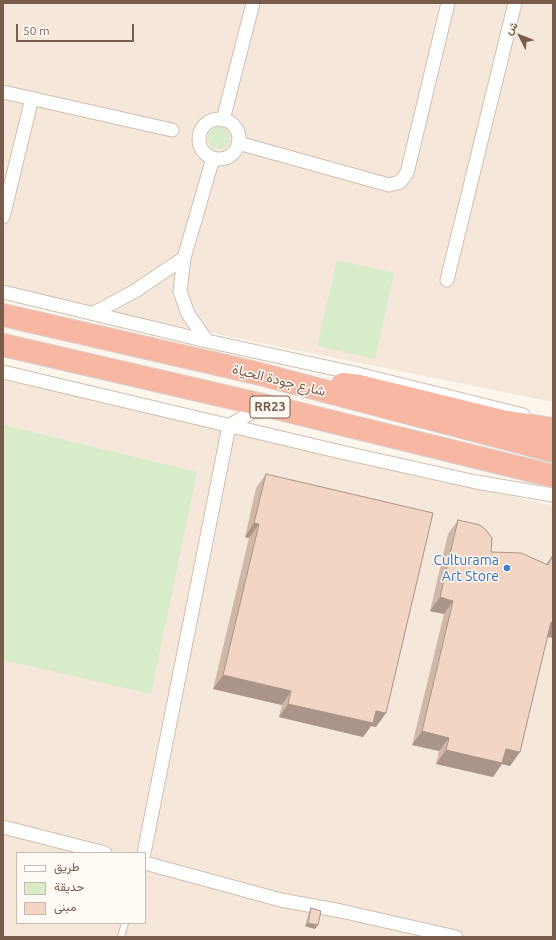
<!DOCTYPE html>
<meta charset="utf-8">
<style>
body{margin:0}
#map{position:relative;width:556px;height:940px;overflow:hidden;background:#fdf6ec;font-family:Ubuntu,Vazirmatn,sans-serif}
canvas{display:block}
.frame{position:absolute;inset:0;border:4px solid #7a5c4d;pointer-events:none}
.legend{position:absolute;left:16px;top:852px;width:130px;height:72px;box-sizing:border-box;background:#fffaf3;border:1px solid #cabbb1;margin:0;padding:5px 7px;list-style:none;font-size:12px;color:#7a5c4d}
.legend li{display:flex;align-items:center;gap:8px;height:20px}
.legend b{width:20px;border:1px solid #cabbb1}
.north{position:absolute;left:500px;top:16px;width:40px;height:40px;-webkit-text-stroke:3px #fffaf3;paint-order:stroke;rotate:312deg;font-size:11px;font-weight:700;line-height:16px;text-align:center;color:#7a5c4d}
.north::after{content:'';display:block;margin:auto;width:14px;height:18px;background:#7a5c4d;clip-path:polygon(50% 0,100% 100%,50% 72%,0 100%)}
.scale{position:absolute;left:16px;top:24px;width:118px;height:18px;box-sizing:border-box;border:2px solid #7a5c4d;border-top:0;padding-left:5px;font-size:12px;line-height:14px;white-space:nowrap;color:#7a5c4d;-webkit-text-stroke:3px #fffaf3;paint-order:stroke}
</style>
<div id="map">
<canvas width="556" height="940"></canvas>
<div class="frame"></div>
<ul class="legend">
<li><b style="height:5px;background:#fff"></b>طريق</li>
<li><b style="height:11px;background:#d8ecc9"></b>حديقة</li>
<li><b style="height:11px;background:#f3d5c3"></b>مبنى</li>
</ul>
<div class="north">ش</div>
<div class="scale">50 m</div>
</div>
<script>
const context = document.querySelector('canvas').getContext('2d');
context.lineJoin = 'round';
function paint(path, color) { context.fillStyle = color; context.fill(path, 'evenodd'); }
const toPath = rows => new Path2D(rows.map(r => 'M' + r).join(''));
function strokePath(path, color, width, dash) { context.strokeStyle = color; context.lineWidth = width; context.lineCap = dash ? 'butt' : 'round'; context.setLineDash(dash || []); context.stroke(path); }
function label(font, color, halo, rows, align = 'center') {
  context.font = font + ' Ubuntu,Vazirmatn,sans-serif'; context.lineWidth = 3; context.setLineDash([]); context.textBaseline = 'middle'; context.strokeStyle = halo; context.fillStyle = color; for (const [text, x, y, turn = 0] of rows) {
    context.save(); context.translate(x, y); context.rotate((+turn || 0) * Math.PI / 180); context.textAlign = isNaN(turn) ? turn : align; if (halo) context.strokeText(text, 0, 0); context.fillText(text, 0, 0); context.restore();
  }
}
paint(toPath([
 [3,3,553,3,553,402,92,309,3,289],
 [3,372,240,433,553,506,553,937,3,937],
 [17,853,145,853,145,923,17,923]
]), '#f5e8da');
paint(toPath([
 '208 138a11 11 0 1 1 22 0a11 11 0 1 1-22 0Z',
 [337,260,394,273,375,359,317,346],
 [3,425,197,472,151,694,3,660]
]), '#d8ecc9');
const lane = toPath([
 [121,937,125,923]
]);
const street = toPath([
 [3,92,172,130],
 '199 139a20 20 0 1 1 40 0a20 20 0 1 1-40 0Z',
 [223,120,253,3],
 [238,143,389,185,400,182,407,173,448,3],
 [3,217,32,98],
 [447,280,515,3],
 [3,292,207,341,354,373,523,415],
 [94,313,135,291,184,258],
 [207,341,188,314,180,291,184,258,213,158],
 [3,372,341,452,476,482,553,495],
 [3,827,105,853],
 [144,853,229,426,252,412,267,411],
 [145,863,281,900,341,911,456,937]
]);
const highway = toPath([
 [3,315,256,373,553,451],
 [3,345,280,409,553,476],
 [343,384,359,386,502,421,553,429]
]);
strokePath(lane, '#d1beb0', 8);
strokePath(street, '#d1beb0', 15);
strokePath(highway, '#dad1cd', 24);
strokePath(lane, '#fff', 6);
strokePath(street, '#fff', 13);
strokePath(highway, '#f7b7a3', 22);
paint(toPath([
 [266,474,376,727,371,726,363,737,279,717,282,705,213,689,249,538,245,537,256,488],
 [458,520,491,552,546,564,553,555,553,638,547,637,510,766,502,764,493,777,436,764,439,751,412,745,444,614,430,611,448,534],
 [311,908,315,929,305,926,309,912]
]), '#d1b7a8');
paint(toPath([
 [254,523,259,524,249,538,245,537],
 [440,597,453,601,444,614,430,611],
 [551,622,553,622,553,638,541,635],
 [223,675,291,691,282,705,213,689],
 [288,704,376,711,386,713,376,727,371,726,363,737,279,717],
 [422,731,449,738,439,751,412,745],
 [506,749,520,752,510,766,502,764,493,777,436,764,446,750],
 [308,923,318,925,315,929,305,926]
]), '#aa9588');
const building = toPath([
 [266,474,433,513,386,713,376,711,373,723,288,704,291,691,223,675,259,524,254,523,266,474],
 [458,520,480,525,486,530,492,538,491,552,521,553,548,565,553,555,553,622,551,622,520,752,506,749,502,763,446,750,449,738,422,731,453,601,440,597,458,520],
 [311,908,321,911,318,925,308,923,311,908]
]);
paint(building, '#f3d5c3');
strokePath(building, '#aa9588', 1);
for (const [x, y, r, color] of [
 [507,568,4,"#3f7fe0"]
]) { const dot = new Path2D(); dot.arc(x, y, r, 0, 2 * Math.PI); context.fillStyle = color; context.fill(dot); strokePath(dot, '#fffaf3', 1.5); }
for (const [x, y, w] of [
 [270,407,40]
]) { const box = new Path2D(); box.roundRect(x - w / 2, y - 11, w, 22, 3); context.fillStyle = '#fffaf3'; context.fill(box); strokePath(box, '#7a5c4d', 1); }
label('bold 13px', '#7a5c4d', null, [
 ["RR23",270,407]
]);
label('14px', '#7a5c4d', '#fffaf3', [
 ["شارع جودة الحياة",279,380,14]
]);
label('14px', '#366cbe', '#fffaf3', [
 ["Culturama",499,560],
 ["Art Store",499,576]
], 'right');
</script>
